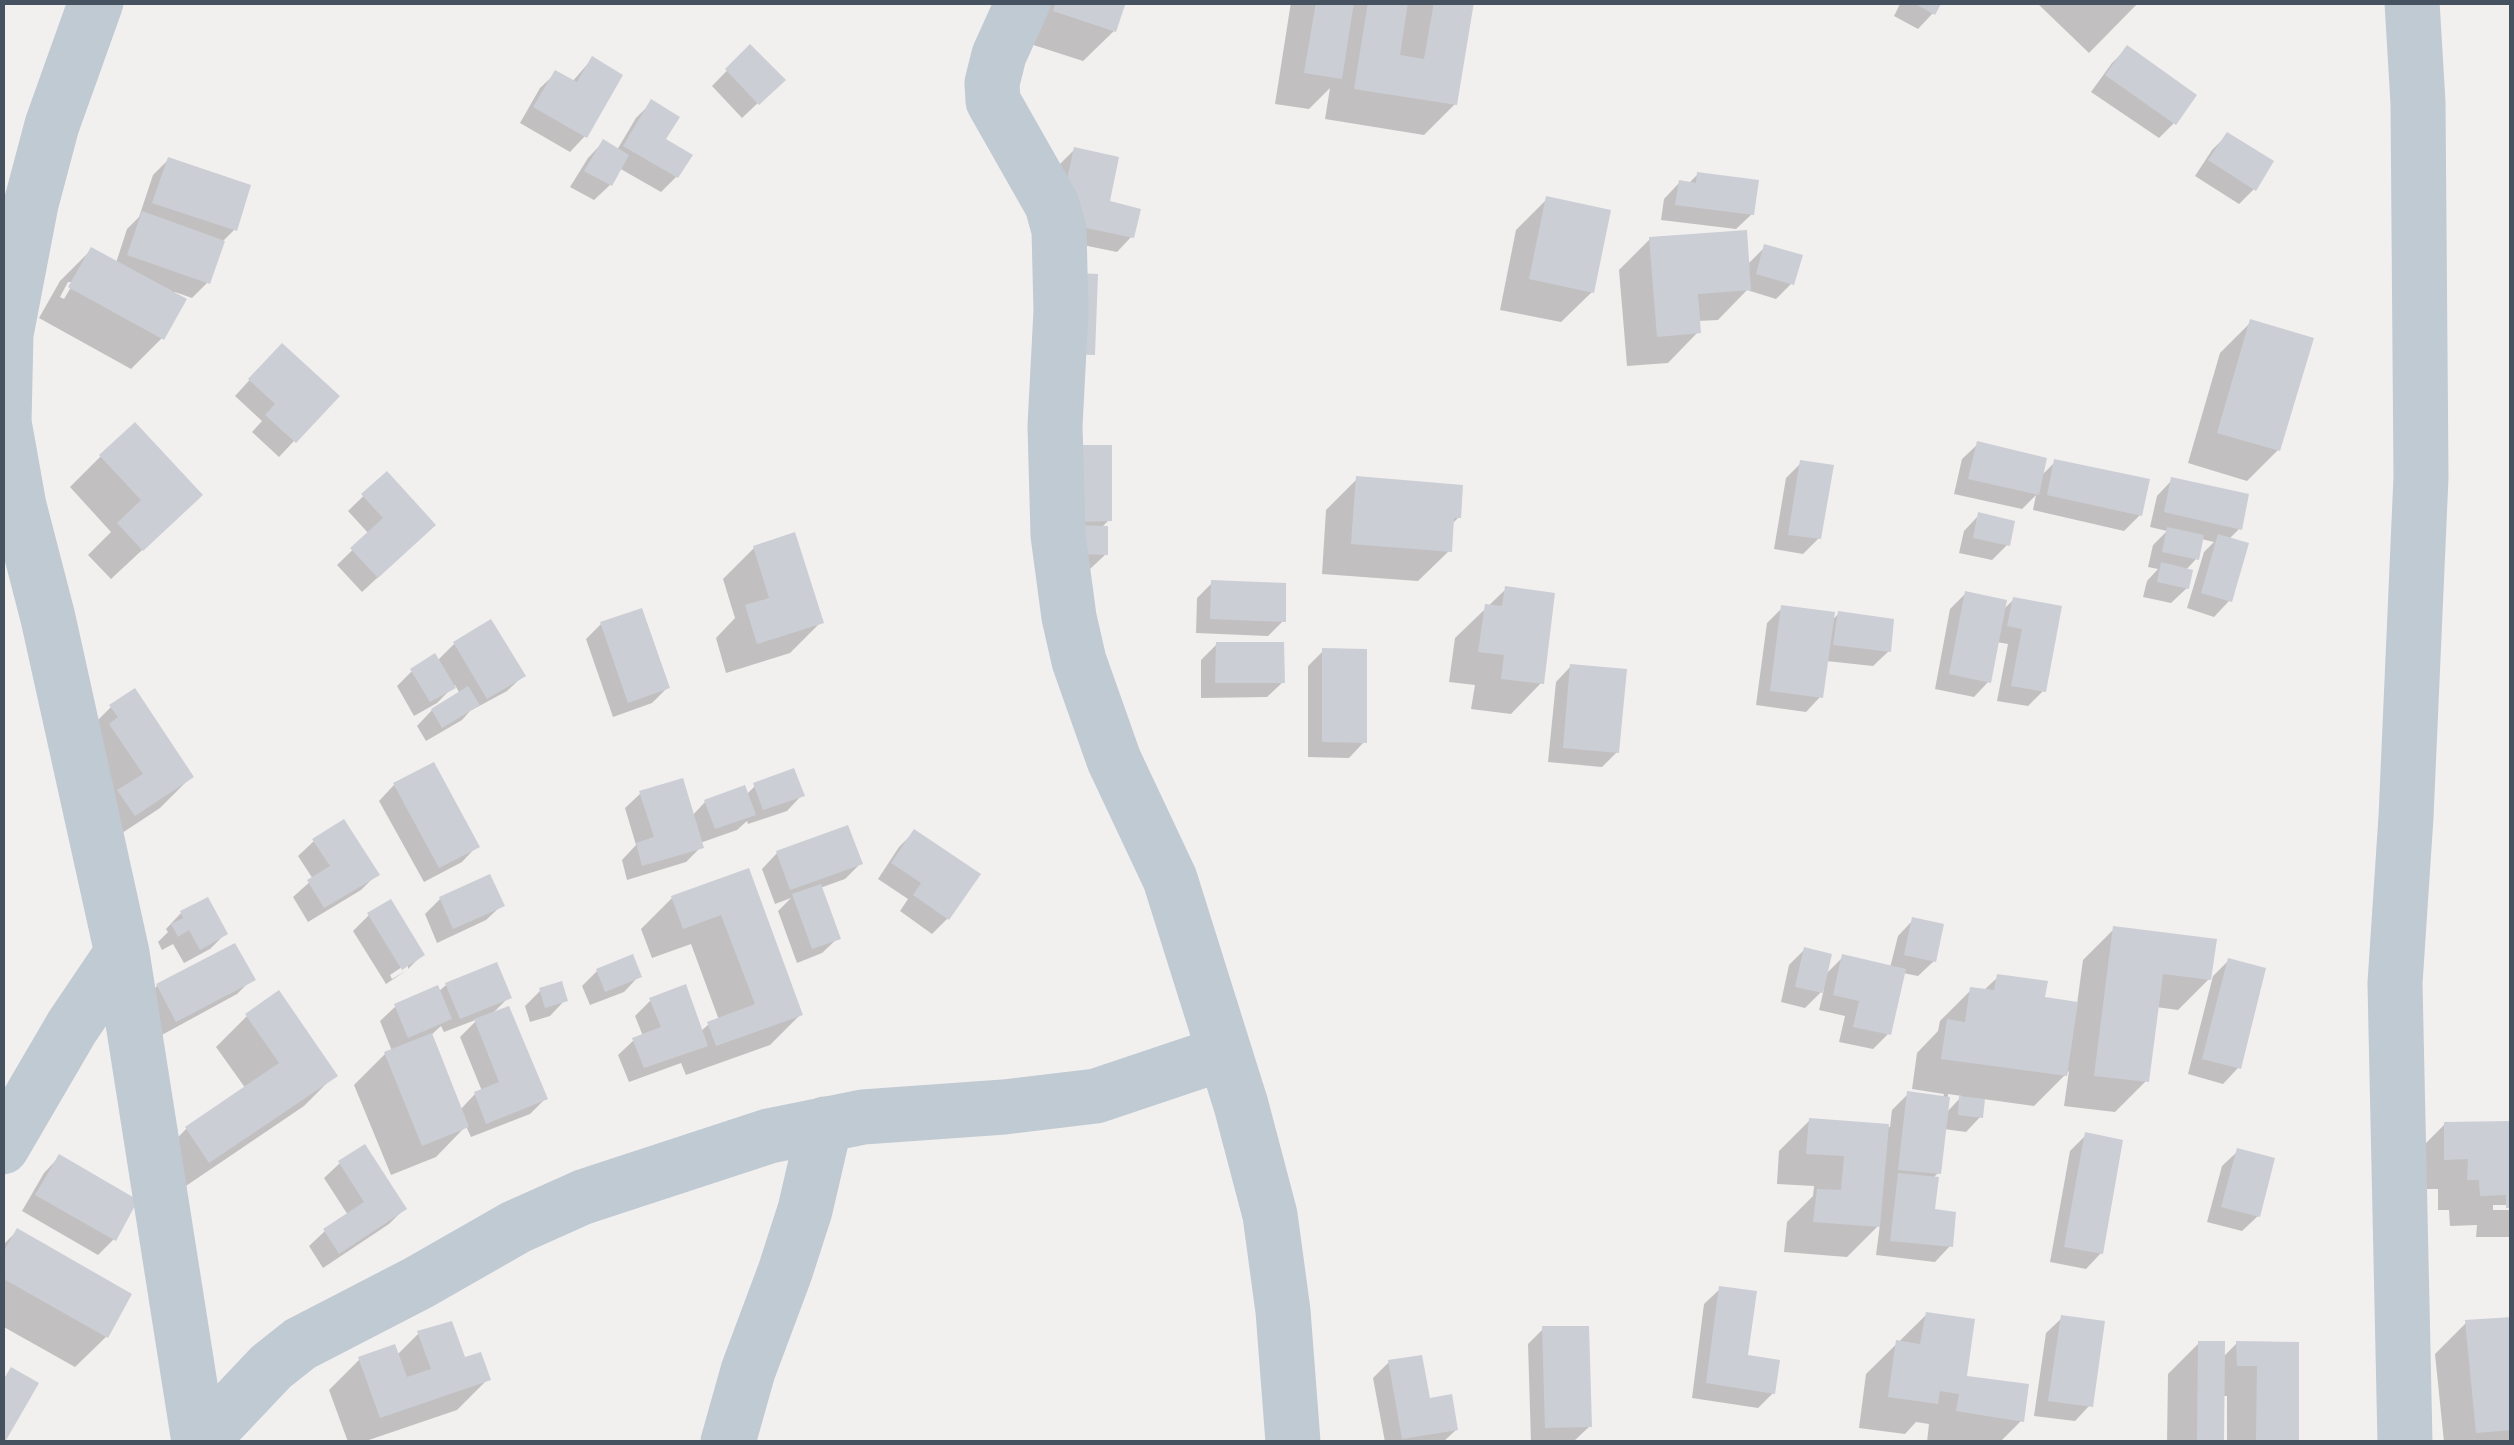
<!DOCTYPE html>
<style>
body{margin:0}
#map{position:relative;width:2514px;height:1445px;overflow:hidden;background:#f2efef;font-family:"Asap Condensed",sans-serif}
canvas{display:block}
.frame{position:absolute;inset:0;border:5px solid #46525f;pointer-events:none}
</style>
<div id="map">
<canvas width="2514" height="1445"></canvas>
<div class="frame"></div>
</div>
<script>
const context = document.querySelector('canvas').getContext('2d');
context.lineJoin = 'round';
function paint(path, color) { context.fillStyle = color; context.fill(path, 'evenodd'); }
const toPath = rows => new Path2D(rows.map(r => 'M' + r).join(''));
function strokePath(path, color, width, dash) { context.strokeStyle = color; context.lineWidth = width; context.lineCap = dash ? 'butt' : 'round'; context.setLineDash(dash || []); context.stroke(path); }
paint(toPath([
 [1037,2,1124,2,1114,31,1083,61,1024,42],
 [1291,2,1406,2,1405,6,1409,2,1471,2,1455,104,1424,135,1325,119,1330,88,1309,109,1275,104],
 [1901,2,1939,2,1933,13,1918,29,1894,16],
 [2036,2,2139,2,2089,53],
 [750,47,782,80,742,118,712,86],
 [2127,48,2174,123,2159,138,2091,92,2112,63],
 [592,59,585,136,570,152,520,123,540,88,556,73,572,82],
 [652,102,676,177,661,192,619,168,610,185,594,200,570,187,588,158,603,142,617,150,636,118],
 [2227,135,2254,189,2239,204,2195,176,2212,150],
 [1075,149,1107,203,1132,236,1117,252,1044,237,1059,165],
 [169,159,234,230,222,242,208,282,192,298,175,292,162,338,131,369,39,318,60,281,91,250,116,263,127,229,139,217,153,175],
 [68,282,74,282,64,299,60,297],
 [1698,174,1752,214,1736,229,1661,220,1664,199,1679,183,1688,184],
 [1547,199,1592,292,1561,322,1500,310,1516,230],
 [1650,239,1747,265,1765,247,1792,283,1776,299,1747,290,1718,320,1698,321,1698,332,1668,363,1627,366,1619,270],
 [2251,322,2278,450,2247,481,2188,463,2220,353],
 [267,361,336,396,279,457,252,432,262,421,235,396],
 [1978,444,2041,476,2055,462,2140,515,2124,531,2033,510,2036,495,2022,509,1954,494,1962,459],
 [101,456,169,525,111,579,88,555,111,532,70,487],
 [1057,463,1109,520,1101,528,1106,554,1090,569],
 [1801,463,1819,538,1803,554,1774,549,1786,478],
 [386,474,418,540,362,592,337,565,369,534,348,511],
 [1357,479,1459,517,1451,525,1449,551,1418,581,1322,574,1326,510],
 [2172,480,2239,529,2229,539,2229,601,2214,617,2187,608,2204,552,2214,542,2201,539,2196,559,2185,571,2187,588,2171,603,2143,597,2147,581,2158,569,2148,567,2153,545,2167,531,2150,527,2157,496],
 [1979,515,2007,545,1992,560,1959,553,1964,531],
 [754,548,821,622,790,653,726,673,716,638,735,618,723,579],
 [1212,583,1283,621,1268,636,1196,633,1197,598],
 [1506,589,1541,683,1511,714,1471,709,1475,685,1449,682,1455,638],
 [1965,594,2003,610,2014,599,2044,690,2028,706,1997,701,2008,644,1997,642,1989,681,1974,697,1935,689,1950,609],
 [1782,608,1831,622,1838,614,1889,651,1873,666,1826,661,1821,696,1806,712,1756,705,1767,623],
 [601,624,667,688,652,703,613,717,586,639],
 [454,644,523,676,507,691,470,711,462,720,426,741,417,726,432,710,460,694,455,685,437,703,414,716,397,686,412,671,437,661],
 [1217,644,1283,682,1267,697,1201,698,1201,660],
 [1323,651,1364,742,1349,758,1308,757,1308,666],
 [1571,666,1617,752,1602,767,1548,762,1556,682],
 [111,707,191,777,160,808,104,845,80,738],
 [394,785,477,846,462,862,424,882,379,801],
 [755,786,802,795,787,811,748,824,747,821,737,830,700,843,701,847,686,862,627,880,622,860,636,845,625,808,641,793,692,816,705,802,746,795],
 [914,832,948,918,932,934,900,911,908,899,878,879,899,847],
 [314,841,376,875,361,890,308,922,293,897,313,879,298,856],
 [777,853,860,864,845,879,820,888,838,938,822,953,797,963,778,911,791,898,775,904,762,869],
 [747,871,801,1014,770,1045,686,1075,681,1063,629,1082,618,1055,634,1040,643,1036,635,1016,651,1000,700,1032,709,1024,719,1020,691,944,652,958,641,929,672,898],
 [440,899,502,905,486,920,437,943,425,914],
 [181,913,225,934,210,949,184,963,173,944,162,950,158,942,168,932,166,929],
 [369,915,422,955,408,969,408,963,390,975,392,979,407,970,386,984,353,931],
 [1913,920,1934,961,1918,976,1903,973,1888,1034,1873,1049,1839,1042,1845,1016,1819,1010,1824,989,1805,1008,1781,1002,1789,965,1805,949,1825,975,1843,957,1890,968,1898,936],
 [2114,929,2209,979,2178,1010,2156,1007,2146,1081,2115,1112,2064,1106,2069,1071,2034,1106,1983,1099,1981,1116,1966,1132,1944,1129,1938,1173,1932,1179,1932,1211,1950,1246,1935,1262,1876,1255,1880,1224,1847,1257,1784,1252,1787,1222,1813,1196,1814,1186,1777,1184,1779,1151,1810,1120,1890,1127,1892,1110,1908,1094,1943,1098,1944,1094,1912,1089,1917,1053,1938,1031,1940,1021,1971,990,1983,991,1998,977,2042,1000,2077,1004,2083,960],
 [1948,1094,1962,1096,1946,1113],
 [234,946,252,979,237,994,160,1036,142,1002,157,986],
 [2228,961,2238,1068,2223,1084,2188,1074,2213,976],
 [597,971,639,976,624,992,590,1005,582,986],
 [446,985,509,997,491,1015,545,1099,530,1114,471,1137,466,1126,436,1157,391,1175,354,1085,385,1054,392,1051,380,1021,396,1006,438,992],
 [478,1019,460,1037,482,1091,475,1094,460,1110,430,1036,441,1026,444,1032],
 [540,991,565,1000,550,1016,530,1022,525,1006],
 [247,1016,335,1075,304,1106,177,1192,156,1160,186,1129,246,1089,216,1047],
 [2510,1123,2512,1205,2493,1205,2493,1210,2512,1210,2512,1237,2476,1237,2477,1225,2450,1226,2449,1210,2438,1210,2438,1189,2414,1189,2414,1155,2445,1124],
 [2086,1135,2101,1253,2086,1269,2050,1262,2070,1151],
 [2238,1151,2258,1216,2242,1231,2207,1222,2222,1166],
 [59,1157,114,1239,98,1255,22,1211,44,1173],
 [340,1163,404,1209,389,1224,323,1268,309,1246,325,1231,348,1215,324,1178],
 [17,1231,106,1337,75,1367,2,1326,2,1246],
 [1720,1289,1745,1357,1773,1393,1758,1408,1692,1398,1704,1304],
 [1927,1314,1964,1378,2022,1420,2000,1442,1927,1442,1929,1424,1916,1422,1905,1434,1859,1428,1866,1374],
 [2062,1318,2090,1405,2075,1421,2034,1416,2046,1333],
 [2512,1319,2512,1442,2444,1442,2435,1354,2466,1323],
 [1543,1329,1590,1426,1574,1441,1531,1442,1528,1344],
 [418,1334,464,1360,488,1379,457,1410,363,1442,348,1442,329,1390,360,1359,396,1356],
 [2199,1343,2222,1358,2237,1343,2297,1344,2296,1442,2227,1442,2227,1396,2222,1396,2221,1442,2167,1442,2168,1374],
 [1389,1362,1456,1430,1443,1442,1385,1442,1373,1378]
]), '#0003');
paint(toPath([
 [1056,2,1126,2,1116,32,1053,11],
 [1316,2,1354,2,1342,79,1304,73],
 [1368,2,1408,2,1400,55,1424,59,1434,2,1474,2,1457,105,1354,89],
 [1912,2,1942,2,1935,15],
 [750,44,786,80,759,105,725,69],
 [2127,45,2197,95,2176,125,2105,75],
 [592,56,623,75,587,138,533,107,555,70,577,82],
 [651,99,680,117,666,139,693,155,678,178,623,146],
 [2227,132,2274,161,2256,191,2208,160],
 [603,139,629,155,612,186,584,171],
 [1074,147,1119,157,1110,201,1141,209,1134,238,1058,222],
 [168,157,251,185,237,231,152,203],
 [1697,172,1759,180,1754,215,1675,205,1679,180,1696,183],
 [1546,196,1611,210,1594,293,1529,279],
 [142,211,225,241,210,284,127,255],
 [1747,230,1751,290,1698,294,1701,333,1657,337,1649,237],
 [1764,244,1803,255,1794,285,1756,274],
 [91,247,187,299,164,340,68,287],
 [1056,272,1098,274,1095,355,1054,354],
 [2250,319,2314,338,2280,451,2217,433],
 [282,343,340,396,296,443,265,415,275,404,248,379],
 [135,422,203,495,143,551,117,523,141,500,99,455],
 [1977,441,2047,458,2039,495,1968,479],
 [1072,445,1112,445,1112,521,1072,522],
 [2054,459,2150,479,2142,516,2047,495],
 [1800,460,1834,465,1821,539,1788,535],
 [387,471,436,525,378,578,350,548,383,518,361,494],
 [1356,476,1463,485,1461,518,1454,518,1452,552,1351,544],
 [2171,477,2249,494,2242,530,2164,512],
 [1978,512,2015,521,2010,546,1973,538],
 [1076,525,1108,526,1108,555,1076,554],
 [2167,527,2204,535,2199,560,2162,552],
 [795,532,824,623,757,644,745,605,769,598,753,546],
 [2218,534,2249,543,2232,602,2201,593],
 [2161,562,2193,570,2189,589,2157,582],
 [1211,580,1286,583,1286,622,1210,619],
 [1505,586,1555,593,1544,684,1501,679,1504,655,1478,652,1485,604,1502,606],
 [1965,591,2007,600,1991,683,1949,674],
 [2013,597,2062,606,2046,692,2011,686,2022,629,2007,626],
 [1781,605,1835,612,1823,698,1770,691],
 [642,608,670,688,628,703,600,622],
 [1838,611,1894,619,1891,652,1833,645],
 [491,619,526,676,487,699,453,642],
 [1216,642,1284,642,1285,683,1215,683],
 [1322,648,1367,649,1367,743,1322,742],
 [435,653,456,688,430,702,410,669],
 [1570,664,1627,669,1619,753,1563,748],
 [468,686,480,705,442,728,431,709],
 [135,688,194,777,135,816,117,790,143,774,109,724,118,717,109,705],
 [434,762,480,847,439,868,393,783],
 [794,768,805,796,763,810,753,783],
 [683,778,704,848,642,866,636,843,654,837,639,791],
 [745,785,756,815,715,829,704,800],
 [344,819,380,875,324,908,307,880,330,866,312,839],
 [848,825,863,864,790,890,776,851],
 [914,829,981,874,949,920,913,895,921,883,891,863],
 [749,868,803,1015,716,1046,707,1022,755,1004,721,915,683,929,671,896],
 [490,874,505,906,453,929,439,897],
 [821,884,841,939,812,949,792,894],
 [208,897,228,934,200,950,189,930,178,937,171,924,183,918,180,911],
 [391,899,425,955,402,970,367,913],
 [1912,917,1944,924,1936,962,1904,955],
 [2113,926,2217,939,2211,980,2163,974,2149,1082,2094,1076],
 [235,943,256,980,176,1022,156,984],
 [1804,947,1832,954,1823,993,1795,987],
 [633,954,642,977,605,992,596,969],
 [1842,954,1906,969,1891,1035,1853,1027,1859,1001,1833,995],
 [2228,958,2266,968,2241,1069,2202,1059],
 [497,962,512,998,460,1019,445,983],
 [1997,974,2048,981,2045,997,2078,1002,2067,1076,1941,1059,1947,1019,1965,1022,1970,987,1994,990],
 [562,981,568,1001,545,1008,539,988],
 [686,984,708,1046,644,1068,632,1038,661,1027,649,998],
 [438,985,452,1019,408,1038,394,1004],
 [279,990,338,1076,209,1163,185,1127,279,1063,245,1014],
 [509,1006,548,1099,486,1124,474,1092,499,1082,474,1019],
 [432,1033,469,1127,422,1146,384,1052],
 [1907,1091,1950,1097,1941,1174,1898,1170],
 [1959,1096,1985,1099,1983,1118,1958,1115],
 [1809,1118,1889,1124,1880,1227,1813,1222,1817,1189,1841,1190,1844,1156,1806,1154],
 [2512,1121,2512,1208,2506,1208,2506,1195,2480,1196,2479,1180,2467,1180,2468,1159,2444,1160,2444,1122],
 [2085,1132,2123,1140,2103,1254,2064,1247],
 [365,1144,407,1209,339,1254,323,1229,364,1202,338,1161],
 [2237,1148,2275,1158,2260,1217,2221,1207],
 [59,1154,138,1200,116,1241,35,1195],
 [1898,1173,1939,1177,1935,1209,1956,1212,1953,1247,1890,1241],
 [17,1228,132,1294,108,1338,2,1278,2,1254],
 [1719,1286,1757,1291,1748,1355,1780,1360,1775,1394,1706,1383],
 [1926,1312,1975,1319,1967,1376,2029,1384,2024,1422,1956,1411,1959,1394,1940,1391,1938,1404,1888,1397,1896,1340,1920,1344],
 [2061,1315,2105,1321,2093,1407,2048,1401],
 [2512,1317,2512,1430,2476,1433,2465,1320],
 [452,1321,465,1357,481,1352,491,1380,380,1418,358,1357,395,1344,407,1377,431,1369,417,1331],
 [1542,1326,1589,1326,1592,1427,1545,1428],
 [2198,1341,2225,1341,2224,1442,2197,1442],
 [2236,1341,2299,1342,2299,1442,2256,1442,2257,1366,2237,1366],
 [1422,1355,1430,1398,1452,1394,1458,1430,1402,1439,1388,1360],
 [11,1367,39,1383,5,1442,2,1442,2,1376,5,1377]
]), '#cbced5');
strokePath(toPath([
 [96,2,52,125,31,204,6,334,4,422,19,506,48,618,122,953,199,1442],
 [1023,2,999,55,992,83,993,101,1052,205,1059,230,1061,311,1055,426,1058,535,1069,617,1079,661,1114,760,1170,879,1241,1105,1270,1215,1283,1311,1293,1442],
 [2,1147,72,1027,122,953],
 [200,1442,271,1367,300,1344,418,1283,516,1227,583,1197,769,1136,863,1117,1004,1107,1096,1096,1224,1053],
 [728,1442,748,1371,785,1272,805,1210,825,1124],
 [2405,1442,2395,983,2406,817,2421,477,2418,103,2412,2]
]), '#bfcad3', 55);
</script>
